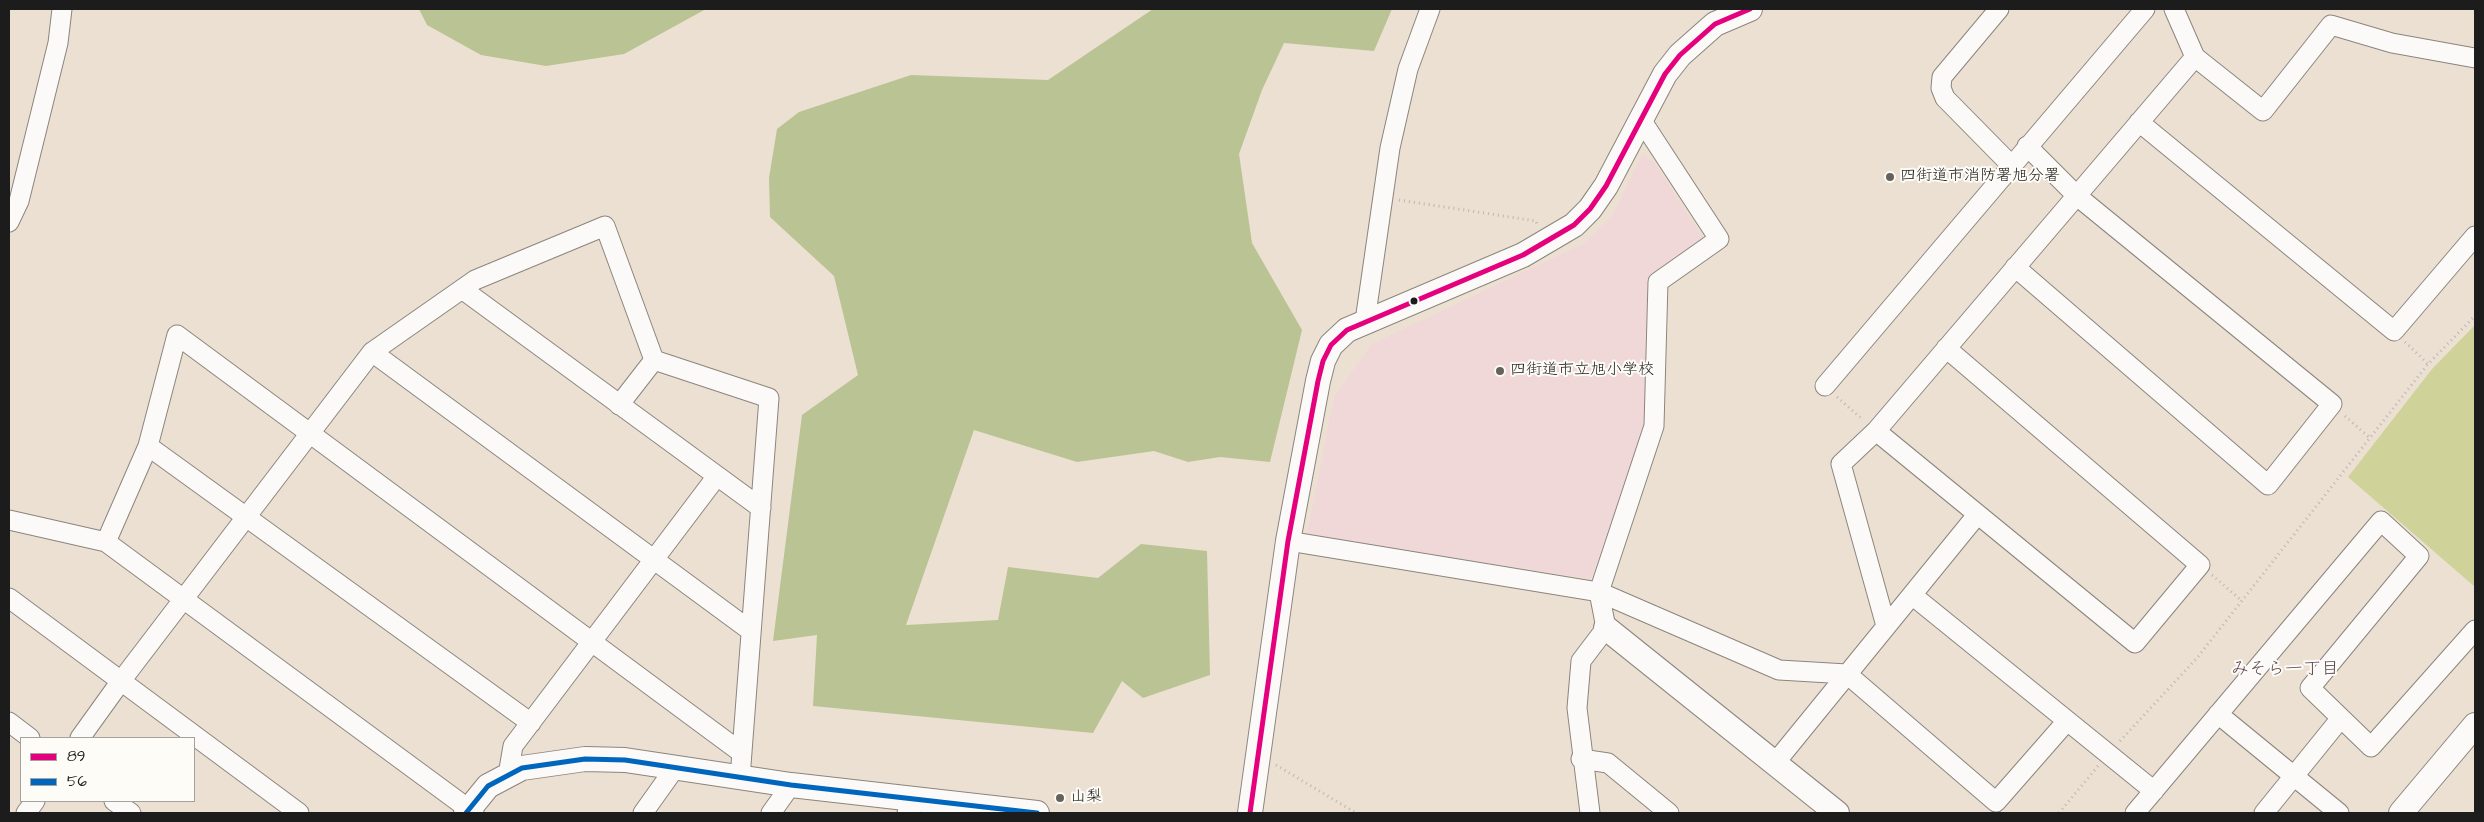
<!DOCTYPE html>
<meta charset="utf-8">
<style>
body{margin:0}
#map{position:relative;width:2484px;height:822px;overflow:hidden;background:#ece0d2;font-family:"Architects Daughter",sans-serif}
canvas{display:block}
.frame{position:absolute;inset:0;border:10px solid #1c1c1c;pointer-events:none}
.legend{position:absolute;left:20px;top:737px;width:175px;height:65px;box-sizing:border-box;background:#fdfcf7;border:1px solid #a3a29f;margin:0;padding:6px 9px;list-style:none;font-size:15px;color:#1c1c1c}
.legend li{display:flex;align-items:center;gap:10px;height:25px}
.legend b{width:25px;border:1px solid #a3a29f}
</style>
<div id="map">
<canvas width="2484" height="822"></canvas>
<div class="frame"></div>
<ul class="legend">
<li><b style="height:6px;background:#e5007d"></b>89</li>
<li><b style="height:6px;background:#0065bd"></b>56</li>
</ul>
</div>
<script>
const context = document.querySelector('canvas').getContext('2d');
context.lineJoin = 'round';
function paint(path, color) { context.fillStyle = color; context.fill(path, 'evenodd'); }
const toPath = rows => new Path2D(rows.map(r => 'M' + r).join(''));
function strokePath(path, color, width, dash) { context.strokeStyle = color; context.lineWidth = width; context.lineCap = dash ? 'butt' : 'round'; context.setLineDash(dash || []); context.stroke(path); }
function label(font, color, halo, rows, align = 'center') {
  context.font = font + ' "Architects Daughter","Klee One",sans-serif'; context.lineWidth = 4; context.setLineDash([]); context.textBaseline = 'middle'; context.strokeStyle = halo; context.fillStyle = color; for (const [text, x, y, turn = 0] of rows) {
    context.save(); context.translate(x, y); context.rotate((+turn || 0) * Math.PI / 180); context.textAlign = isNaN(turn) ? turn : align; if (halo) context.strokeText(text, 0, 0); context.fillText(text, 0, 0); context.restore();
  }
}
paint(toPath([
 [1642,154,1654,162,1705,241,1647,279,1648,419,1591,579,1307,535,1334,397,1372,344,1585,243,1614,213]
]), '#f0d7d8');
paint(toPath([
 [2475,325,2475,587,2348,477,2432,369]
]), '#cfd399');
paint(toPath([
 [419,9,706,9,624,54,546,66,481,55,427,25],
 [1153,9,1392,9,1374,51,1284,43,1262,90,1239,154,1252,243,1302,330,1270,462,1220,457,1188,462,1154,451,1077,462,974,430,906,625,998,620,1008,567,1098,578,1141,544,1207,551,1210,675,1143,698,1122,681,1093,733,813,706,817,635,773,641,802,415,858,375,834,276,770,217,769,178,777,129,799,112,911,75,1048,80]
]), '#bac393');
const minor = toPath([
 [1999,9,1942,77,1941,88,1945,98,2011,165],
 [2174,9,2195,57,2263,111,2331,25,2392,43,2475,58],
 [2139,122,2394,331,2475,236],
 [9,222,19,201,58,43,62,9],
 [2015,267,2268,485,2332,404,2077,196,2027,146],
 [462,289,761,508],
 [1365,321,1390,148,1408,69,1430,9],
 [372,352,751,631],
 [1825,386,2145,9],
 [619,405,654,360],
 [1876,431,2135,643,2200,565,1946,348],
 [148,446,531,723],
 [9,520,106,542,148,446,177,335,742,753],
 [1288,541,1599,592,1779,670,1847,674,1996,802,2067,721],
 [106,542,474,813],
 [1912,595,2154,791],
 [9,598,299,813],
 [1886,626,1841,464,1876,431,2195,57],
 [2218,714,2339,813],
 [9,722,30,738],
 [80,738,121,681,372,352,475,280,605,226,654,360,769,398,740,778],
 [1581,759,1608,763,1669,813],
 [1775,763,1977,515],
 [508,775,513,746,717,476],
 [114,801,131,813],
 [26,813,35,801],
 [643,813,675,768],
 [771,813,791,785],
 [907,813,917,799],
 [1590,813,1577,708,1581,661,1606,628,1599,592,1654,426,1658,282,1719,239,1640,118],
 [2135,813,2381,521,2419,556,2310,688,2371,747,2475,630],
 [2264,813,2341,718]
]);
const tertiary = toPath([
 [1606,628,1837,813],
 [466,813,488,786,522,768,585,759,625,760,791,785,1037,813],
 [1250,813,1288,541,1318,381,1323,361,1331,345,1347,330,1523,255,1574,225,1590,209,1606,186,1665,74,1680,55,1715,24,1750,9],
 [2401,813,2475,725]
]);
strokePath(minor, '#8b857d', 21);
strokePath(tertiary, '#8b857d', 26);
strokePath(toPath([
 [1399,200,1536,221,1537,224],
 [2405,342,2428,364],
 [1837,397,1862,419],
 [2345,416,2371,439],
 [2212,575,2242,601],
 [2120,741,2197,658,2428,364,2475,316],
 [1276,765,1356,813],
 [2059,813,2098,766]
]), '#b9b7b5', 3, [1, 4]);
strokePath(minor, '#fcfaf8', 19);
strokePath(tertiary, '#fcfaf8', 24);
strokePath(toPath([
 [1250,813,1288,541,1318,381,1323,361,1331,345,1347,330,1523,255,1574,225,1590,209,1606,186,1665,74,1680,55,1715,24,1750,9]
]), '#e5007d', 5);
strokePath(toPath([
 [466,813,488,786,522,768,585,759,625,760,791,785,1037,813]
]), '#0065bd', 5);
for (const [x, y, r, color] of [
 [1890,177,5,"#65615c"],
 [1414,301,4.5,"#1c1c1c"],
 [1500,371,5,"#65615c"],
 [1060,798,5,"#65615c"]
]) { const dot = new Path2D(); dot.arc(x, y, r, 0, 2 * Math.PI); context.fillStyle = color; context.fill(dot); strokePath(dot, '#fdfcf7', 2); }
label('16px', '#1c1c1c', '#fdfcf7', [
 ["四街道市消防署旭分署",1900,177],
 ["四街道市立旭小学校",1510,371],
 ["山梨",1070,798]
], 'left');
label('18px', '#5b4552', '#fdfcf7', [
 ["みそら一丁目",2285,670]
]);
</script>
